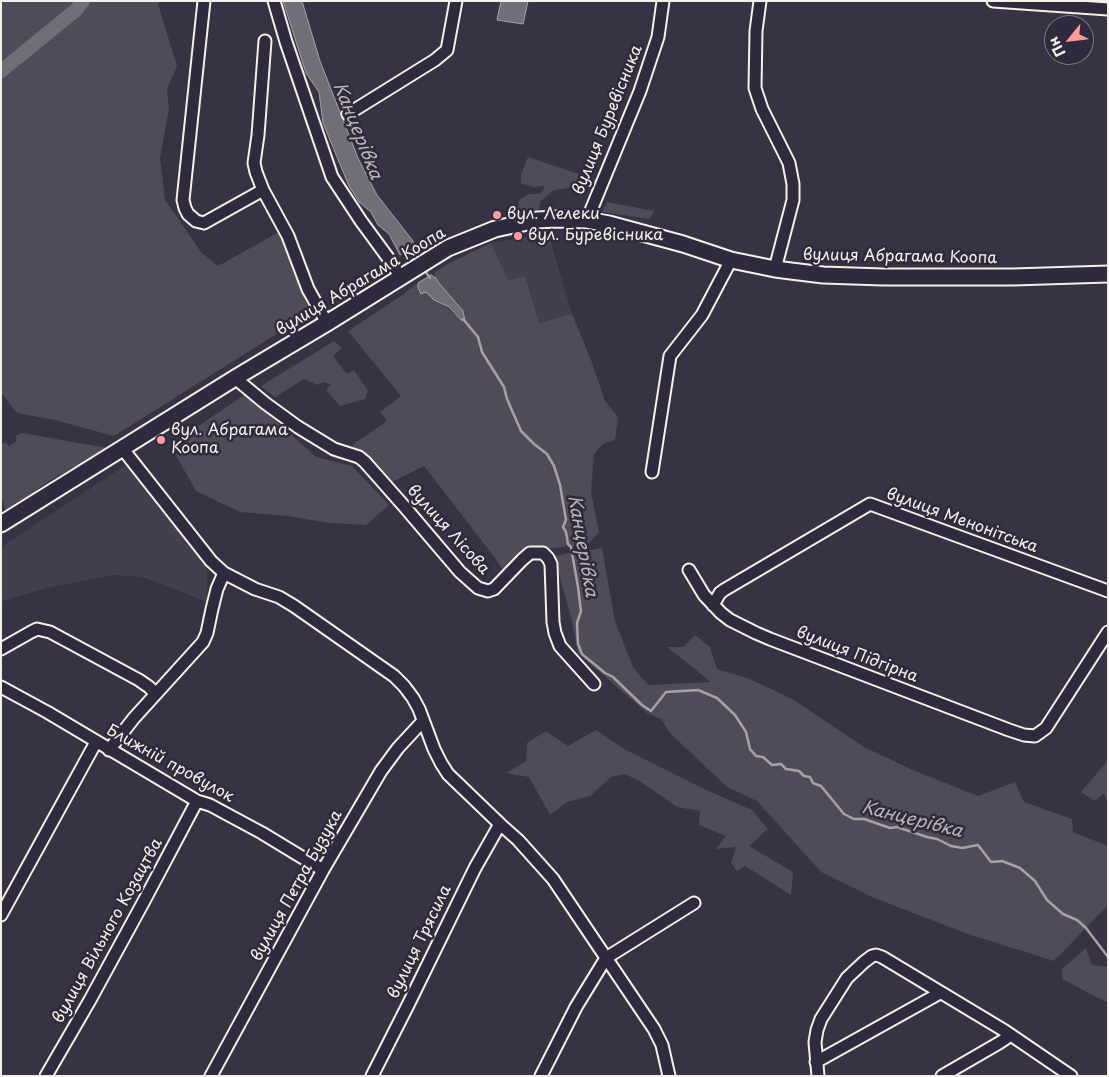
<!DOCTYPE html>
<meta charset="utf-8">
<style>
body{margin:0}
#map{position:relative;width:1109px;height:1077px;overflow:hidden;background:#373244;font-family:"Playpen Sans",sans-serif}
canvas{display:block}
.frame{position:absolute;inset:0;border:2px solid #f4f1e8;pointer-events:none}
.north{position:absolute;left:1044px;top:15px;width:50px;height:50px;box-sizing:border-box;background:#2f2a3d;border:1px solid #7e7a81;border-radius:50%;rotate:241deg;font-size:14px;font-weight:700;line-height:20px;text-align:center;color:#f4f1e8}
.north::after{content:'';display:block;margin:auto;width:18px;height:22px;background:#ff9aa2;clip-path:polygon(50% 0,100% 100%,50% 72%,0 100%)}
</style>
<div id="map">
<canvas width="1109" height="1077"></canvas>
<div class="frame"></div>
<div class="north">Пн</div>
</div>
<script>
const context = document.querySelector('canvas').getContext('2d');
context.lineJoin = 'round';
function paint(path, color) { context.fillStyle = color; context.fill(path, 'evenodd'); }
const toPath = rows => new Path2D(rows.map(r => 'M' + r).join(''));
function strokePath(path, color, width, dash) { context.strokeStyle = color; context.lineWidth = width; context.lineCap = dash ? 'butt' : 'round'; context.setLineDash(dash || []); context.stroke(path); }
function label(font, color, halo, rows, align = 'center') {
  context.font = font + ' "Playpen Sans",sans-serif'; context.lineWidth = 5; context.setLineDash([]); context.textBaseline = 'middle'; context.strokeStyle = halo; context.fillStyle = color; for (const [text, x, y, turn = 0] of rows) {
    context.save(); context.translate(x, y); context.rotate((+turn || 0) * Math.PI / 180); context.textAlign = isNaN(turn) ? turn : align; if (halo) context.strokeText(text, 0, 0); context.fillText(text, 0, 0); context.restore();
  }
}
paint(toPath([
 [549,236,572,314,539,323,525,276,508,280,491,243,527,237],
 [126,465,207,566,207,602,143,577,114,575,51,587,1,601,1,547]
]), '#433f4e');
paint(toPath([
 [1,1,161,1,158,4,177,66,167,89,169,109,160,158,165,200,201,252,218,266,279,232,286,247,310,313,114,436,55,420,17,413,1,393],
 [528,157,597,180,593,190,569,188,554,190,541,201,538,210,518,211,519,200,528,194,540,194,545,186,533,187,521,183,521,175],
 [607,202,654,211,650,219,602,212],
 [491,243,508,280,525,276,539,323,572,314,591,360,605,401,618,417,615,440,603,444,594,454,591,492,599,532,586,546,568,546,528,552,505,573,495,558,424,466,386,485,352,445,387,421,380,412,401,396,348,331,398,298,418,283,434,300,449,309,461,320,463,311,441,286,434,273,449,263],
 [334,341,342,348,333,356,347,374,354,370,368,391,365,399,340,406,326,390,331,384,323,382,317,385,304,379,275,397,261,386],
 [246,394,316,457,352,466,389,505,366,525,330,523,287,516,240,512,196,491,170,445],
 [22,433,107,448,103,453,93,459,76,466,51,480,39,488,29,499,6,514,1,493,1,445,5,442,9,446,17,441,15,436],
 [602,548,615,621,633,667,648,685,711,682,667,647,683,647,695,635,710,647,717,669,750,679,794,700,864,747,913,770,978,796,1015,782,1024,802,1072,819,1073,832,1108,846,1108,905,1054,961,965,933,872,897,821,872,757,801,727,787,670,733,661,719,647,713,578,653,572,621,554,556],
 [596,730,626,750,702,788,752,810,768,829,749,846,793,872,791,895,745,866,737,871,731,863,736,847,716,849,726,836,699,825,700,811,677,807,641,782,625,774,611,777,590,796,567,802,550,815,529,777,506,773,526,761,527,743,546,731,568,746],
 [1108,760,1108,806,1104,793,1095,801,1081,792],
 [1086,948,1092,965,1108,967,1108,1003,1062,979,1062,969]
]), '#504b59');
const water = toPath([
 [283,1,302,1,320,61,358,158,377,195,413,241,415,246,400,255,389,234,378,225,371,212,359,202,349,186,323,123,319,92,306,73,283,1],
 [501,1,528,1,523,24,497,20,501,1],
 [431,275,436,278,438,282,463,311,465,321,461,320,449,307,434,300,426,292,421,294,418,287,418,283,431,275]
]);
paint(water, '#726e77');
strokePath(water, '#a6a2a4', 1);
strokePath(toPath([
 [409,247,417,259],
 [423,268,430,278],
 [463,319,478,337,482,352,504,387,507,399,521,431,534,444,547,454,554,466,560,485,566,520,563,527,566,532,568,544,571,547,578,587,581,611,577,623,578,644,582,654,605,673,613,677,642,705,651,711,666,692,698,690,717,698,735,715,746,732,750,749,756,756,763,757,772,765,781,764,786,769,799,771,804,776,810,777,813,783,821,786,844,814,854,819,864,819,890,828,897,827,927,837,937,839,951,846,962,848,978,845,991,862,1002,861,1020,868,1035,881,1047,900,1063,914,1077,920,1086,928,1108,957]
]), '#a6a2a4', 2.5);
strokePath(toPath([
 [1,71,76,10,83,1]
]), '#726e77', 14);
const minor = toPath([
 [204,1,183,200,185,208,188,214,196,221,204,223,263,190],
 [274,1,286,42,332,177,361,221,394,266,400,277],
 [760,1,756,31,755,88,762,109,789,163,793,184,793,200,775,269],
 [993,1,1108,9],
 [265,41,258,135,254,163,256,172,263,190,288,236,308,289,327,323],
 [348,114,435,60,447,50,456,1],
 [587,220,640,91,658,37,663,1],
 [235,378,265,403,298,427,334,449,359,457,365,462,403,505,460,572,478,588,488,591,494,589,522,560,530,553,543,553,548,558,551,564,553,622,555,633,560,646,594,684],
 [122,448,211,561,224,573,255,589,279,597,294,606,394,676,404,686,413,698,419,709,434,749,441,763,448,774,500,824,518,840,553,879,654,1029,662,1045,669,1076],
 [652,472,670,356,702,315,731,260],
 [689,570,704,595,721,613,730,620,756,633,770,639,1009,730,1024,735,1035,736,1046,728,1108,632],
 [713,605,720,593,724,590,870,504,1108,591],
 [1,649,31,632,37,629,50,632,139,680,149,687,156,694],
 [1,687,47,712,197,801,210,805,262,833,323,870],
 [109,750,134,718,203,642,207,633,212,609,217,589,224,573],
 [1,915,96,742],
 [816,1062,940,993],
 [46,1076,90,1000,144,901,197,801],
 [211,1076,323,870,381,771,398,748,423,721],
 [372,1076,409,1003,475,868,500,824],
 [541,1076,576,1007,606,958,694,903],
 [818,1076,815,1042,817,1030,821,1019,847,978,864,962,872,956,876,955,882,957,1005,1031,1071,1076],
 [942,1076,999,1043,1011,1035]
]);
const major = toPath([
 [1,524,235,378,327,323,448,248,495,229,537,220,556,219,587,220,609,224,683,244,731,260,775,269,823,275,883,277,1013,277,1108,274]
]);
strokePath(minor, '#f4f1e8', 15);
strokePath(major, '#f4f1e8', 19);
strokePath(minor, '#2f2a3d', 11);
strokePath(major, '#2f2a3d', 15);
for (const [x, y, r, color] of [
 [497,215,5,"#ff9aa2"],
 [518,236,5,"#ff9aa2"],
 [161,440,5,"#ff9aa2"]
]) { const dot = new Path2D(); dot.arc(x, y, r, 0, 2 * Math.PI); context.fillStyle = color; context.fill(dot); strokePath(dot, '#2f2a3d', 2); }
label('16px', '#f4f1e8', '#2f2a3d', [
 ["вулиця Буревісника",608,120,-68],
 ["вулиця Абрагама Коопа",900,257,1],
 ["вулиця Абрагама Коопа",361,282,-31],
 ["вулиця Менонітська",962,521,20],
 ["вулиця Лісова",448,530,48],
 ["вулиця Підгірна",857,655,21],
 ["Ближній провулок",170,764,29],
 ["вулиця Петра Бузука",297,886,-61],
 ["вулиця Вільного Козацтва",108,931,-61],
 ["вулиця Трясила",420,942,-64]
]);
label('16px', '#f4f1e8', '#2f2a3d', [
 ["вул. Лелеки",507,215],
 ["вул. Буревісника",528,236],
 ["вул. Абрагама",171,431],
 ["Коопа",171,449]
], 'left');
label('italic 18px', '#bab6b5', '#2f2a3d', [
 ["Канцерівка",357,131,68],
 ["Канцерівка",582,546,80],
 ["Канцерівка",912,820,14]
]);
</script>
